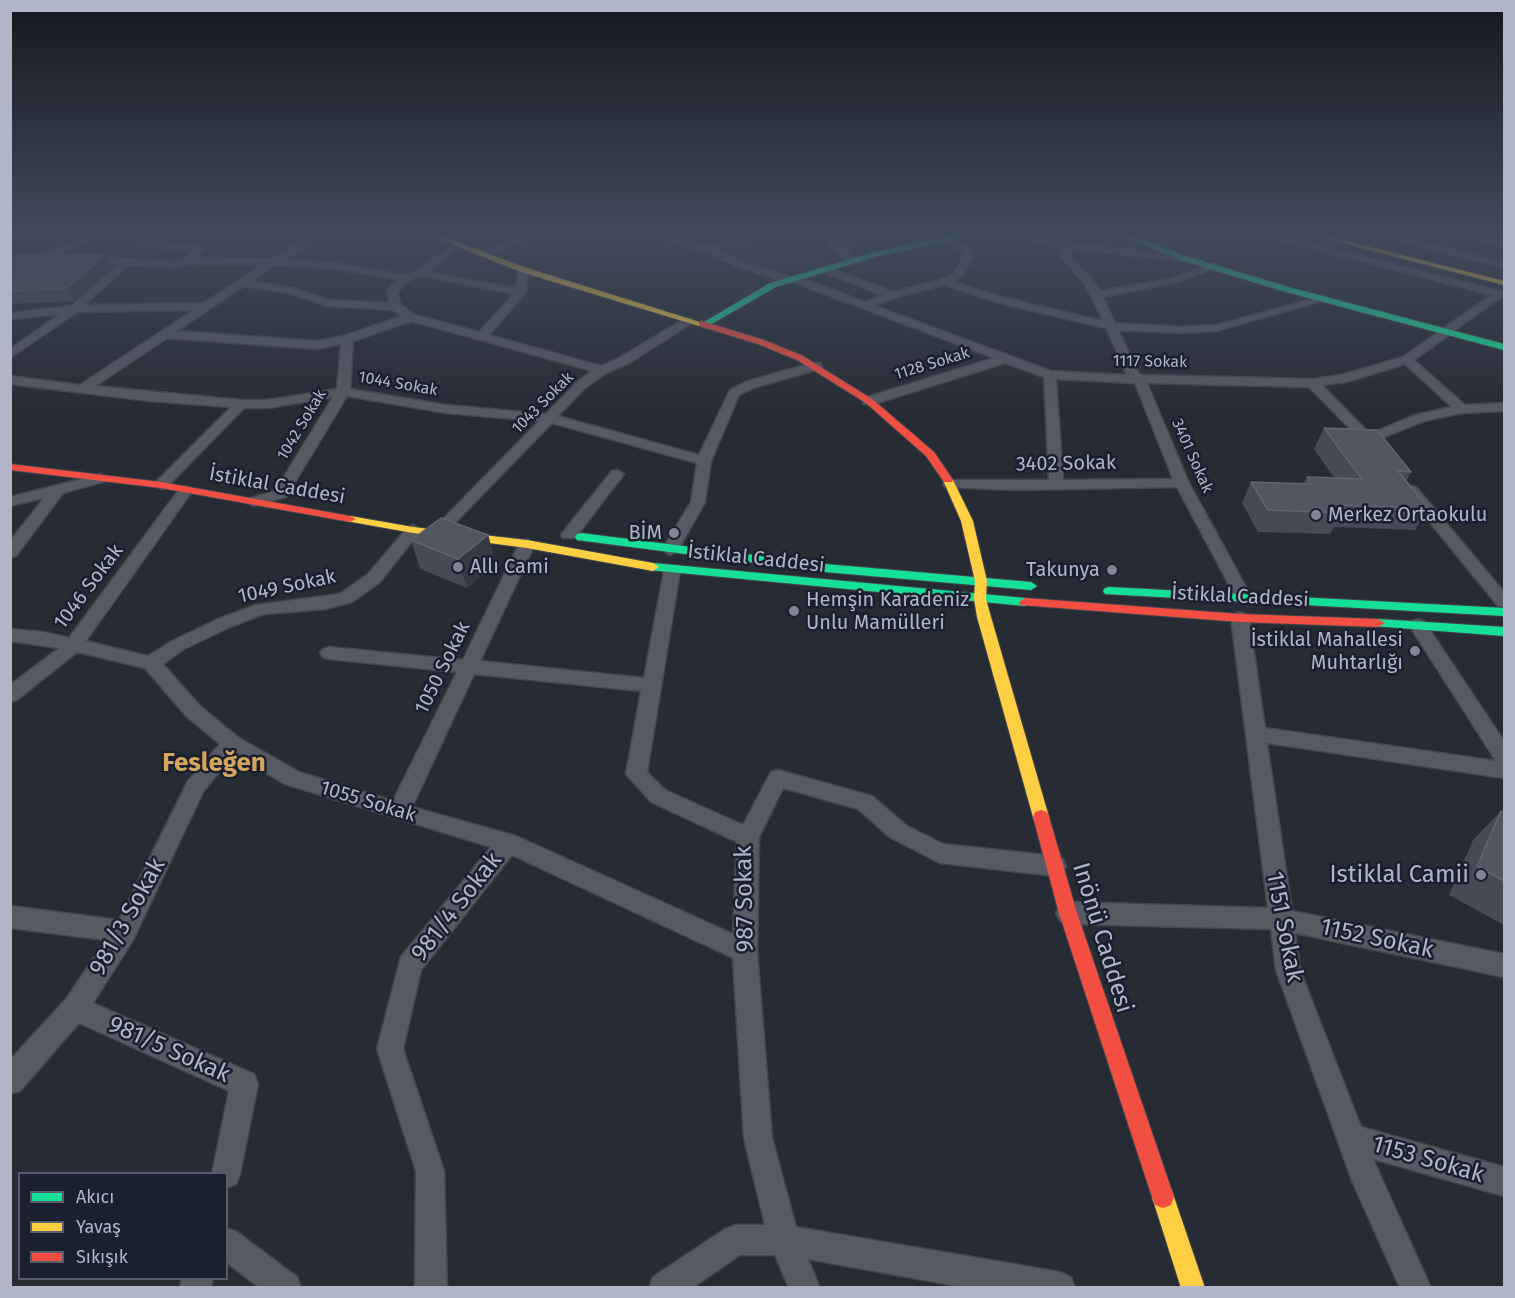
<!DOCTYPE html>
<meta charset="utf-8">
<style>
body{margin:0}
#map{position:relative;width:1515px;height:1298px;overflow:hidden;background:#272b34;font-family:"Fira Sans",sans-serif}
canvas{display:block}
.frame{position:absolute;inset:0;border:12px solid #b0b5c7;pointer-events:none}
.legend{position:absolute;left:18px;top:1172px;width:210px;height:108px;box-sizing:border-box;background:#1a202f;border:2px solid #565c6c;margin:0;padding:8px 10px;list-style:none;font-size:18px;color:#b0b5c7}
.legend li{display:flex;align-items:center;gap:12px;height:30px}
.legend b{width:30px;border:2px solid #565c6c}
</style>
<div id="map">
<canvas width="1515" height="1298"></canvas>
<div class="frame"></div>
<ul class="legend">
<li><b style="height:8px;background:#16e098"></b>Akıcı</li>
<li><b style="height:8px;background:#ffcf43"></b>Yavaş</li>
<li><b style="height:8px;background:#f24e42"></b>Sıkışık</li>
</ul>
</div>
<script>
const context = document.querySelector('canvas').getContext('2d');
context.lineJoin = 'round';
function paint(path, color) { context.fillStyle = color; context.fill(path, 'evenodd'); }
const toPath = rows => new Path2D(rows.map(r => 'M' + r).join(''));
function strokePath(path, color, width, dash) { context.strokeStyle = color; context.lineWidth = width; context.lineCap = dash ? 'butt' : 'round'; context.setLineDash(dash || []); context.stroke(path); }
function label(font, color, halo, rows, align = 'center') {
  context.font = font + ' "Fira Sans",sans-serif'; context.lineWidth = 5; context.setLineDash([]); context.textBaseline = 'middle'; context.strokeStyle = halo; context.fillStyle = color; for (const [text, x, y, turn = 0] of rows) {
    context.save(); context.translate(x, y); context.rotate((+turn || 0) * Math.PI / 180); context.textAlign = isNaN(turn) ? turn : align; if (halo) context.strokeText(text, 0, 0); context.fillText(text, 0, 0); context.restore();
  }
}
paint(toPath([
 [759,236,813,236,829,260,785,274,716,249]
]), '#24343a');
const street = toPath([
 [10,236,16,236,10,240,10,236],
 [85,236,99,236,47,258,39,256,85,236],
 [308,236,319,236,305,248,284,260,336,263,404,275,416,271,456,243,461,246,459,248,428,272,516,288,519,270,528,268,526,292,489,335,601,366,621,357,684,319,692,319,692,323,629,363,606,373,585,388,558,416,699,455,730,390,748,381,812,363,820,363,822,366,820,369,756,387,739,395,711,461,705,502,678,550,670,555,662,550,691,502,697,463,552,423,457,521,447,536,441,538,433,533,447,515,539,421,446,413,347,396,286,497,253,506,246,502,248,499,275,491,333,397,268,408,244,408,166,488,161,489,154,485,156,482,231,407,150,401,10,384,10,376,80,385,194,310,77,312,10,358,10,349,60,314,10,319,10,313,71,306,118,264,86,265,82,264,82,260,117,258,177,262,186,259,192,251,139,245,139,241,142,240,202,247,204,249,197,258,271,259,308,236],
 [191,264,262,265,204,303,84,305,129,265,178,268,191,264],
 [275,265,336,269,397,280,387,291,390,303,329,300,293,288,252,281,275,265],
 [421,276,514,294,479,332,415,315,401,305,397,292,409,280,421,276],
 [244,286,291,294,328,306,393,310,402,316,344,336,317,341,177,331,244,286],
 [411,321,477,339,592,371,577,382,546,414,446,405,350,389,353,341,411,321],
 [167,338,317,349,341,344,337,389,268,400,241,400,95,386,167,338],
 [522,236,536,236,484,257,476,255,522,236],
 [652,236,668,236,707,247,740,236,755,236,716,250,743,262,791,277,799,277,865,302,882,295,820,271,820,267,828,267,893,292,940,280,954,273,962,259,963,251,943,243,943,239,946,238,973,250,972,259,963,275,953,282,1006,298,1103,321,1085,284,1059,255,1063,248,1013,236,1034,236,1069,243,1183,255,1188,258,1183,261,1072,249,1069,255,1093,280,1100,291,1172,278,1214,263,1219,266,1179,282,1103,297,1115,323,1182,327,1216,325,1324,296,1329,299,1216,331,1182,333,1118,330,1139,374,1143,375,1312,379,1341,375,1403,357,1491,295,1264,236,1281,236,1504,292,1504,298,1501,297,1414,360,1465,405,1504,403,1504,411,1462,413,1424,421,1377,440,1382,446,1375,450,1370,449,1309,387,1147,383,1189,483,1252,598,1250,602,1244,604,1238,602,1236,598,1177,487,1016,490,945,487,943,484,945,481,950,480,1049,480,1044,377,1005,363,874,404,864,404,863,401,864,398,994,358,793,282,785,282,735,266,704,252,652,236],
 [944,285,999,303,1106,328,1127,375,1051,371,875,306,896,297,944,285],
 [1405,364,1452,407,1415,415,1370,434,1322,385,1346,382,1405,364],
 [1056,379,1135,383,1173,479,1063,480,1056,379],
 [823,236,833,236,840,245,850,236,861,236,845,251,855,259,855,263,847,263,836,253,823,236],
 [1379,236,1397,236,1504,262,1504,268,1379,236],
 [1464,236,1483,236,1504,241,1504,247,1464,236],
 [617,470,624,474,575,538,563,538,561,535,563,532,612,471,617,470],
 [101,474,108,478,106,481,63,493,16,556,10,558,10,541,44,498,10,506,10,497,101,474],
 [186,486,193,490,86,641,148,656,172,641,218,619,256,605,340,594,368,574,408,527,413,525,421,530,380,582,352,602,326,609,264,614,230,627,184,649,163,664,200,706,239,738,299,772,393,801,457,672,329,659,323,657,320,653,323,649,329,647,463,660,519,544,527,539,535,544,480,661,644,678,664,571,666,567,672,566,678,567,680,571,647,772,665,790,743,825,771,772,778,770,872,796,907,826,943,844,1055,856,1063,859,1066,866,1063,873,1055,876,940,863,891,838,858,809,783,788,759,837,757,951,772,1138,796,1227,1060,1272,1071,1277,1075,1288,968,1288,808,1259,820,1288,789,1288,775,1255,740,1255,692,1288,649,1288,653,1277,725,1229,736,1225,765,1225,744,1138,733,958,512,855,421,970,403,1049,444,1171,447,1288,415,1288,416,1171,377,1049,401,957,491,847,285,784,234,754,203,792,133,940,93,1003,254,1074,258,1084,240,1174,236,1184,226,1188,226,1174,212,1174,229,1091,79,1023,20,1091,10,1094,10,1060,66,999,106,940,10,928,10,906,119,920,188,781,220,744,186,716,145,668,77,652,17,700,10,702,10,685,59,648,10,641,10,629,44,632,69,638,181,487,186,486],
 [474,674,641,691,626,774,651,802,737,842,733,934,516,836,412,807,474,674],
 [1411,486,1416,487,1504,592,1504,607,1498,606,1406,493,1404,490,1411,486],
 [1240,612,1246,614,1249,618,1265,728,1496,761,1409,625,1412,621,1418,619,1424,621,1504,741,1504,778,1267,743,1292,911,1504,954,1504,977,1295,933,1300,970,1361,1127,1504,1167,1504,1196,1373,1159,1431,1288,1400,1288,1353,1183,1276,970,1271,929,1068,924,1060,921,1056,913,1060,905,1068,902,1268,908,1231,618,1234,614,1240,612],
 [226,1228,237,1232,297,1277,301,1288,260,1288,226,1262,226,1228],
 [182,1278,213,1278,211,1288,180,1288,182,1278]
]);
const fast = toPath([
 [954,236,969,236,878,256,776,287,706,327,699,325,770,283,874,252,954,236],
 [1122,236,1132,236,1186,256,1292,288,1504,344,1504,350,1286,292,1180,260,1122,236],
 [581,533,825,564,1031,582,1037,586,1031,590,825,572,577,540,575,537,577,534,581,533],
 [653,563,1025,598,1031,602,1025,606,649,570,647,567,649,564,653,563],
 [1109,587,1504,608,1504,616,1105,594,1103,591,1105,588,1109,587],
 [1378,619,1504,627,1504,636,1373,626,1371,623,1378,619]
]);
const slow = toPath([
 [431,236,441,236,527,268,706,324,699,326,521,272,431,236],
 [1315,236,1327,236,1504,281,1504,285,1315,236],
 [948,477,953,480,973,521,987,581,986,599,991,617,1049,817,1047,822,1041,824,1035,822,1033,817,977,617,974,599,975,581,961,521,943,480,948,477],
 [350,516,413,527,527,540,653,563,659,567,653,571,527,548,413,533,346,521,344,519,350,516],
 [1163,1186,1171,1189,1174,1197,1205,1288,1181,1288,1152,1197,1155,1189,1163,1186]
]);
const jam = toPath([
 [702,321,764,340,803,356,872,399,934,452,953,480,952,482,944,482,926,456,866,403,797,360,758,344,699,326,699,322,702,321],
 [10,464,161,482,350,516,356,519,350,522,161,488,10,470,10,464],
 [1025,598,1240,614,1378,619,1385,623,1378,627,1240,622,1020,605,1019,602,1025,598],
 [1041,810,1047,812,1049,817,1077,913,1174,1197,1171,1205,1163,1208,1155,1205,1152,1197,1059,913,1033,817,1035,812,1041,810]
]);
strokePath(street, '#43464d', 3);
strokePath(fast, '#43464d', 2);
strokePath(slow, '#43464d', 2);
strokePath(jam, '#43464d', 2);
paint(street, '#575a63');
paint(fast, '#16e098');
paint(slow, '#ffcf43');
paint(jam, '#f24e42');
paint(toPath([
 [10,256,112,266,74,301,10,304],
 [1324,428,1411,472,1406,481,1428,508,1415,530,1334,527,1330,534,1258,532,1242,503,1251,482,1303,484,1307,477,1334,478,1314,449],
 [488,535,496,564,467,588,420,569,411,540],
 [1501,811,1504,812,1504,925,1449,895,1473,840]
]), '#474a54');
paint(toPath([
 [106,255,112,266,74,301,67,288],
 [488,535,496,564,467,588,458,559]
]), '#353942');
const building = toPath([
 [56,254,106,255,67,288,10,291,10,256,56,254],
 [1324,428,1377,430,1411,472,1398,471,1428,508,1337,505,1342,513,1268,510,1251,482,1311,484,1307,477,1362,479,1324,428],
 [441,518,488,535,458,559,411,540,441,518],
 [1501,811,1504,812,1504,881,1477,866,1501,811]
]);
paint(building, '#525660');
strokePath(building, '#616470', 1.5);
const sky = context.createLinearGradient(0, 0, 0, 418);
sky.addColorStop(0, '#15181d');
sky.addColorStop(0.56, '#414a5c');
sky.addColorStop(1, '#414a5c00');
context.fillStyle = sky;
context.fillRect(0, 0, 1515, 418);
for (const [x, y, r, color] of [
 [1316,515,6,"#808594"],
 [674,533,6,"#808594"],
 [458,567,6,"#808594"],
 [1112,570,6,"#808594"],
 [794,611,6,"#808594"],
 [1415,651,6,"#808594"],
 [1481,875,6,"#808594"]
]) { const dot = new Path2D(); dot.arc(x, y, r, 0, 2 * Math.PI); context.fillStyle = color; context.fill(dot); strokePath(dot, '#1a202f', 2); }
label('16px', '#b0b5c7', '#1a202f', [
 ["1117 Sokak",1150,362,1],
 ["1128 Sokak",932,364,-17],
 ["1044 Sokak",398,384,10],
 ["1043 Sokak",543,403,-45],
 ["1042 Sokak",302,425,-59],
 ["3401 Sokak",1192,456,66]
]);
label('20px', '#b0b5c7', '#1a202f', [
 ["3402 Sokak",1066,464,-1],
 ["İstiklal Caddesi",277,486,10],
 ["İstiklal Caddesi",756,559,6],
 ["1046 Sokak",89,587,-53],
 ["1049 Sokak",287,587,-12],
 ["İstiklal Caddesi",1240,597,3],
 ["1050 Sokak",443,668,-64],
 ["1055 Sokak",368,802,17]
]);
label('20px', '#b0b5c7', '#1a202f', [
 ["Merkez Ortaokulu",1328,515],
 ["BİM",662,533,"right"],
 ["Allı Cami",470,567],
 ["Takunya",1100,570,"right"],
 ["Hemşin Karadeniz",806,600],
 ["Unlu Mamülleri",806,623],
 ["İstiklal Mahallesi",1403,640,"right"],
 ["Muhtarlığı",1403,663,"right"]
], 'left');
label('24px', '#b0b5c7', '#1a202f', [
 ["Istiklal Camii",1469,875]
], 'right');
label('24px', '#b0b5c7', '#1a202f', [
 ["987 Sokak",745,899,-91],
 ["981/4 Sokak",457,907,-52],
 ["981/3 Sokak",128,917,-61],
 ["1151 Sokak",1284,927,79],
 ["Inönü Caddesi",1102,938,73],
 ["1152 Sokak",1377,939,12],
 ["981/5 Sokak",169,1050,24],
 ["1153 Sokak",1428,1160,16]
]);
label('bold 26px', '#d5a55c', '#1a202f', [
 ["Fesleğen",214,764]
]);
</script>
